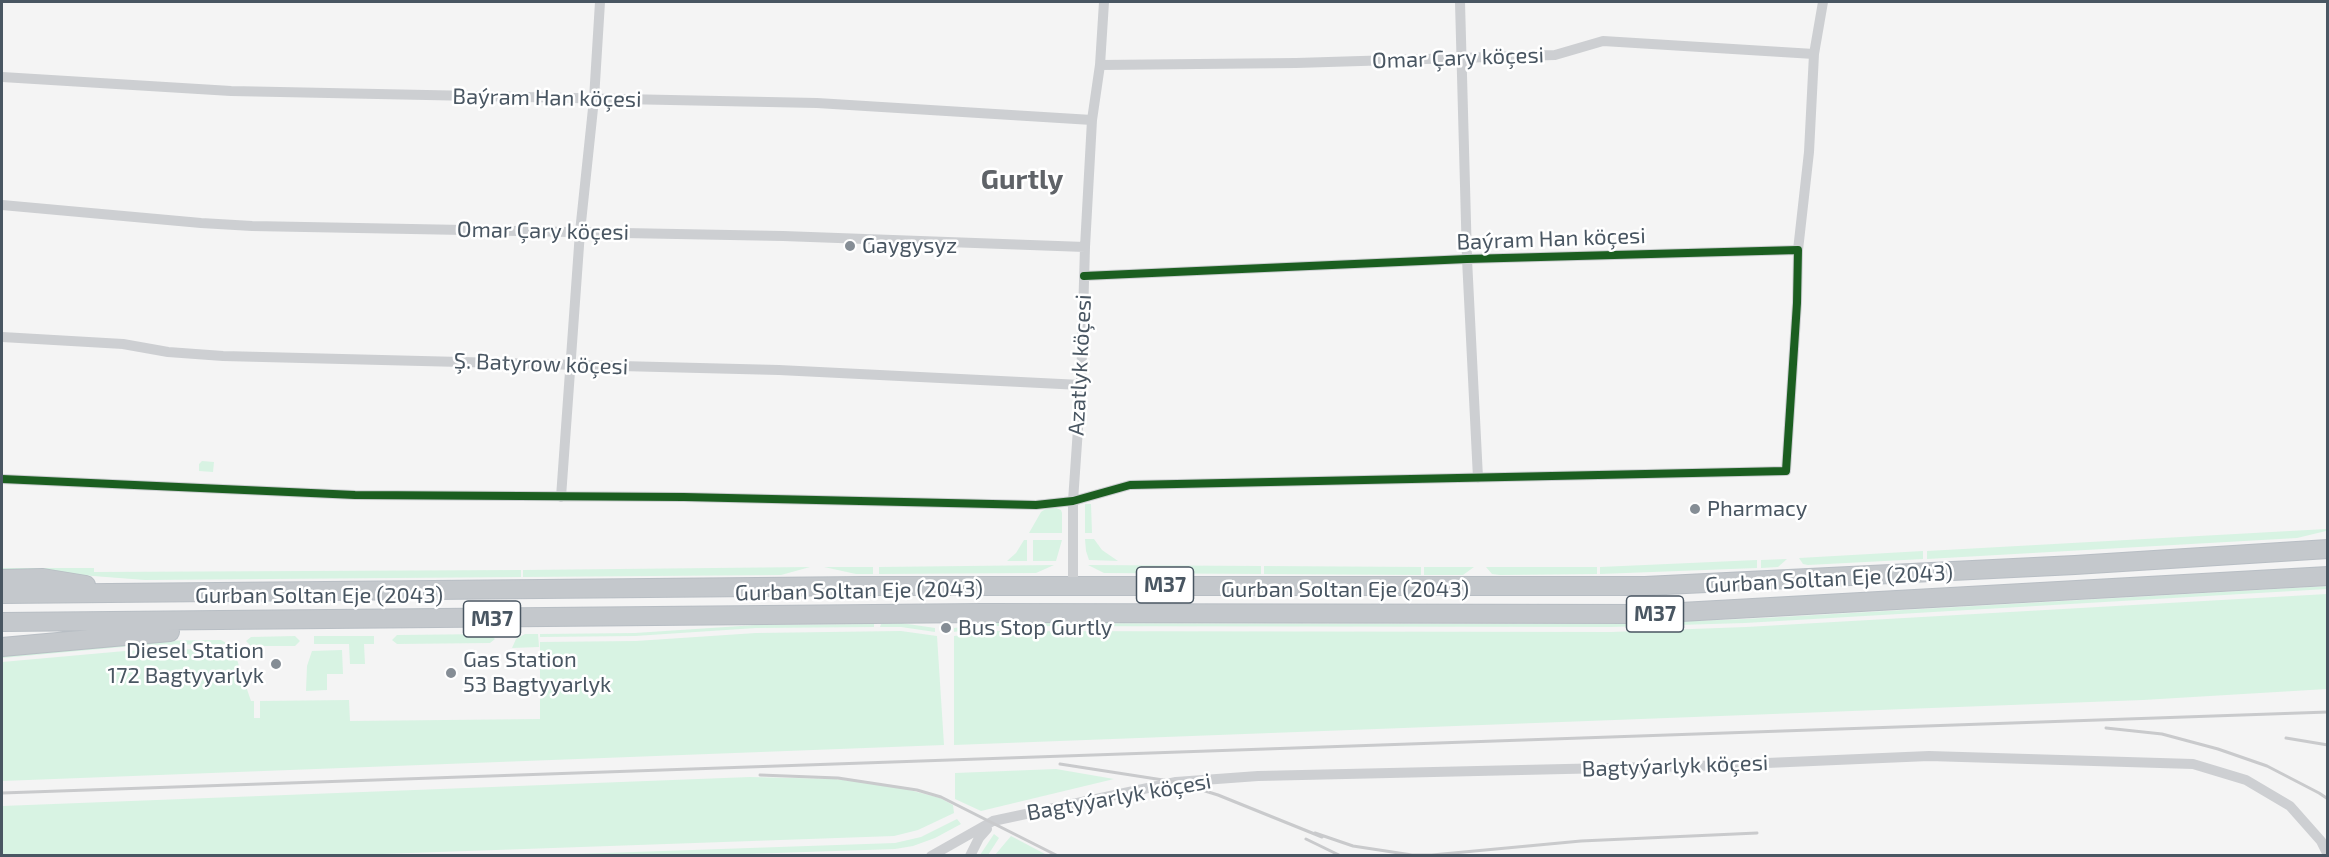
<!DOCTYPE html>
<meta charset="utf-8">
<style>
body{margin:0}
#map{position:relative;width:2329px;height:857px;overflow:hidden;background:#f4f4f4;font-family:"Exo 2",sans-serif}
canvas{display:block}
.frame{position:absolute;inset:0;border:3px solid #495662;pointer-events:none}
</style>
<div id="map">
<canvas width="2329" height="857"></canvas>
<div class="frame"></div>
</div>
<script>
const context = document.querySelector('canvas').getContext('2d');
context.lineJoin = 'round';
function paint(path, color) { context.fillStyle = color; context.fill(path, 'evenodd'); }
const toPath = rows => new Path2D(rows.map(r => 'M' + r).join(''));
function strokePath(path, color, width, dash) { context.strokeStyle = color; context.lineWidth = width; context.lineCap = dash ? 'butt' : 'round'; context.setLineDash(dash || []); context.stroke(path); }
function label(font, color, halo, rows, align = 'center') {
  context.font = font + ' "Exo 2",sans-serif'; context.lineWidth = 5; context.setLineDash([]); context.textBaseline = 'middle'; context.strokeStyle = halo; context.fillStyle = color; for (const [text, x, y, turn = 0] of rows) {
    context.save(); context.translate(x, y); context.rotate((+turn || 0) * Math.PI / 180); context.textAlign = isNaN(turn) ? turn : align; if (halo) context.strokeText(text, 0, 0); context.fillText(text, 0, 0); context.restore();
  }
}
paint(toPath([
 [202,461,214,462,213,472,199,471,199,464],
 [1085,504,1091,504,1092,533,1085,533],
 [1054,507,1061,510,1062,513,1062,533,1029,533,1041,512,1047,508],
 [2326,529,2326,531,2297,538,1927,559,1927,551],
 [1085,539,1094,539,1102,550,1118,561,1089,560,1086,551],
 [1024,540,1027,540,1027,561,1007,561,1016,553],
 [1033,540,1062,540,1056,561,1033,561],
 [1923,551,1923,559,1808,565,1803,564,1799,558],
 [1787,559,1778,567,1761,568,1761,560],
 [1757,560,1757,568,1600,574,1600,567],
 [1054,565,1036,573,879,574,879,567],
 [1088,565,1261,566,1261,574,1104,573],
 [1264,566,1421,567,1421,575,1264,574],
 [810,567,781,575,523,577,523,570],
 [824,567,873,567,873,574,856,574],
 [1424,567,1474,567,1463,575,1424,575],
 [1486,567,1597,567,1597,574,1500,575,1492,574],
 [2,568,94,568,94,572,521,570,521,577,145,580,41,572,2,572],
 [2328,586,2327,589,1745,623,1611,627,991,626,954,632,954,628,991,623,1611,624,1745,619],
 [2327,594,2327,689,2143,700,954,745,954,636,991,631,1611,632,1746,627],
 [901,623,935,628,935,632,901,627,880,627,881,624],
 [874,624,874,627,756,628,635,636,540,637,540,634,635,633,756,625],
 [901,631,937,636,944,745,2,781,2,662,125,651,233,648,251,701,254,701,254,718,260,718,260,701,349,700,350,721,540,719,540,642,636,641,756,633],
 [490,634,495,639,490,643,397,644,392,640,397,635],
 [525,634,538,634,539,647,512,648,516,639],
 [295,636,300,641,295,646,251,646,246,641,251,637],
 [314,636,374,636,374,644,364,644,365,664,350,664,349,644,314,644],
 [221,640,228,644,144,645,2,658,2,654,144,641],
 [342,650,343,674,327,674,327,690,306,691,307,666,312,651],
 [1056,769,1114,779,981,811,955,799,955,773],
 [750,777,835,779,894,786,940,798,953,805,954,813,918,830,894,836,354,855,2,855,2,806],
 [957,819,961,824,935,838,913,846,895,849,717,855,547,855,895,843,921,837],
 [994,834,999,838,988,855,980,855],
 [1011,836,1045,854,1045,855,995,855]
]), '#d8f3e3');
const trunk = toPath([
 [2,579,43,578,86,585],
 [2,594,864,586,1645,586,2075,565,2328,549],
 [2,622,982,613,1645,614,2328,576],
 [2,647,170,632]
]);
strokePath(trunk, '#b8bec4', 20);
strokePath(toPath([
 [1460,2,1467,259,1478,478],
 [1100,65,1296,63,1555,55,1603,41,1814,54],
 [2,77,231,91,817,103,1092,120],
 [2,205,201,223,252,226,783,236,1085,247],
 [1798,250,1809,152,1814,54,1823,2],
 [2,337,123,344,168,352,223,356,779,370,1081,385],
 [2,479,355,495,684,497,1036,505,1073,501,1130,485,1786,471,1797,303,1798,250,1467,259,1084,276],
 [561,497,580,232,594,99,600,2],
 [1073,585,1073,501,1081,385,1085,247,1092,120,1100,65,1104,2],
 [931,856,993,821,1176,782,1258,776,1697,766,1929,756,2193,764,2246,780,2290,806,2321,841,2328,855],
 [970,856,979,838,987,829]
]), '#cdcfd2', 10);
strokePath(trunk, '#c4c8cc', 18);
strokePath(toPath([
 [2106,728,2162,734,2218,749,2267,766,2319,793,2328,799],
 [2286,738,2328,745],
 [1060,764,1176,782,1218,795,1322,837],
 [760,775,838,778,917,790,941,797,1058,856],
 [2,793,2328,712],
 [1315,833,1353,846,1412,855,1432,855,1581,841,1757,833],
 [1306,839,1341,856]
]), '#c9cacc', 3);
strokePath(toPath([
 [2,479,355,495,684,497,1036,505,1073,501,1130,485,1786,471,1797,303,1798,250,1467,259,1084,276]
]), '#1b5e20', 8);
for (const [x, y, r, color] of [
 [850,246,6,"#858d95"],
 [1695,509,6,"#858d95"],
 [946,628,6,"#858d95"],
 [276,664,6,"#858d95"],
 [451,673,6,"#858d95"]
]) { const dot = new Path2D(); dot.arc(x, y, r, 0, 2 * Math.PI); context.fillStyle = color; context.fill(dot); strokePath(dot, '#fff', 2); }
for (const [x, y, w] of [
 [1165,585,57],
 [1655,614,57],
 [492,619,57]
]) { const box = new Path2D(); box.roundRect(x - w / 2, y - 18, w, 36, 4.5); context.fillStyle = '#fff'; context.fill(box); strokePath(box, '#495662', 1.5); }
label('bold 21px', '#495662', null, [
 ["M37",1165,585],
 ["M37",1655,614],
 ["M37",492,619]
]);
label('22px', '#495662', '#fff', [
 ["Omar Çary köçesi",1458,58,-2],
 ["Baýram Han köçesi",547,98,1],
 ["Omar Çary köçesi",543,231,1],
 ["Baýram Han köçesi",1551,239,-2],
 ["Ş. Batyrow köçesi",541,364,2],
 ["Azatlyk köçesi",1080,365,-87],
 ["Gurban Soltan Eje (2043)",1829,579,-3],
 ["Gurban Soltan Eje (2043)",1345,590],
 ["Gurban Soltan Eje (2043)",859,591,-1],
 ["Gurban Soltan Eje (2043)",319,596],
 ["Bagtyýarlyk köçesi",1675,766,-2],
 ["Bagtyýarlyk köçesi",1119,797,-10]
]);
label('22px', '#495662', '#fff', [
 ["Gaygysyz",862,246],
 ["Pharmacy",1707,509],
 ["Bus Stop Gurtly",958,628],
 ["Diesel Station",264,651,"right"],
 ["172 Bagtyyarlyk",264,676,"right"],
 ["Gas Station",463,660],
 ["53 Bagtyyarlyk",463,685]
], 'left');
label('bold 28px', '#5f6368', '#fff', [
 ["Gurtly",1022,180]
]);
</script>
